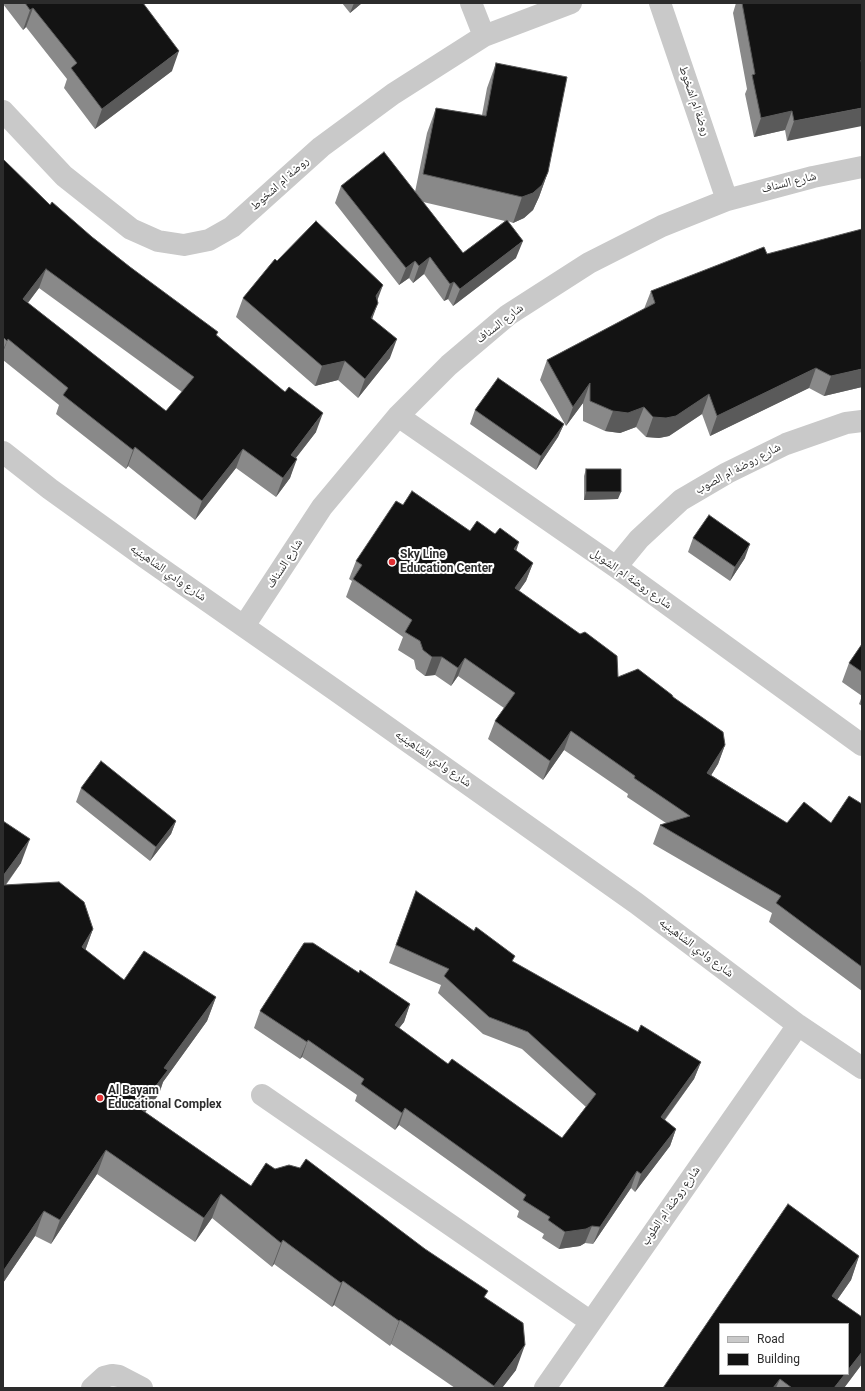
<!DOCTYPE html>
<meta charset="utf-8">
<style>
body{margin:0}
#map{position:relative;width:865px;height:1391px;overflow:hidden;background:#fff;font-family:Roboto,sans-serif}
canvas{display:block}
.frame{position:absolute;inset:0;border:4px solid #2c2c2c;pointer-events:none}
.legend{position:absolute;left:719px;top:1323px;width:130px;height:52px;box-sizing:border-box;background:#fff;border:1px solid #ababab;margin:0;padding:5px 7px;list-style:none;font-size:12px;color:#2c2c2c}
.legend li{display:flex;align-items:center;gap:8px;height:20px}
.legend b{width:20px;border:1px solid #ababab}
</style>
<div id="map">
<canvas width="865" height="1391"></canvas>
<div class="frame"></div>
<ul class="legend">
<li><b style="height:5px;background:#c9c9c9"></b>Road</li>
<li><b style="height:11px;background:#131313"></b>Building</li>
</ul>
</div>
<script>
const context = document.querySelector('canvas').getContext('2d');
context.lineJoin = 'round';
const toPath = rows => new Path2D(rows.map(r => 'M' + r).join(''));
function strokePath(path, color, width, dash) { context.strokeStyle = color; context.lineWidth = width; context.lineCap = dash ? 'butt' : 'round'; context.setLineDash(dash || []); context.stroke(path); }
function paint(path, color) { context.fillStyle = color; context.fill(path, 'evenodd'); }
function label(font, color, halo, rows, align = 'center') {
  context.font = font + ' Roboto,"Noto Naskh Arabic",sans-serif'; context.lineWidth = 4; context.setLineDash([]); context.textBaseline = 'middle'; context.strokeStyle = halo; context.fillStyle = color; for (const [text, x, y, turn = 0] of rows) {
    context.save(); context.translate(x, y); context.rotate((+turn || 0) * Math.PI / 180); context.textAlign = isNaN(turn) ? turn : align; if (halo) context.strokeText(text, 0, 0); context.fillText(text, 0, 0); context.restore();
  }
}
strokePath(toPath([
 [471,3,484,36],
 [660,3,727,200],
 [3,111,64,176,131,229,158,241,184,245,209,240,232,227,321,147,393,94,484,36,571,3],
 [398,416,616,567,862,745],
 [3,452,50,489,146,558,335,690,636,903,798,1025,862,1068],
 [616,567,639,539,681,500,727,473,786,444,846,423,862,421],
 [244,626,322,507,398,416,449,365,508,315,589,263,662,226,727,200,813,177,862,167],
 [262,1095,591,1322],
 [92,1388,104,1377,112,1375,119,1376,142,1388],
 [545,1388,798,1025]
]), '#c9c9c9', 22);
paint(toPath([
 [3,3,145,3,144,4,172,71,95,129,64,88,67,79,26,27,23,30,3,4],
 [342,3,362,3,350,13],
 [736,3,862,3,787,141,785,130,754,137,745,94,747,89,733,13],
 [496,63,548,172,539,197,533,210,524,218,513,223,508,221,516,258,453,306,448,299,444,301,424,274,413,283,409,278,399,285,335,203,341,186,415,192,427,133,436,108,482,115,487,88],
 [423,202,505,221,463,253],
 [3,159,50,205,92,237,217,335,316,432,296,458,290,478,276,497,236,468,195,520,128,466,126,469,56,414,59,405,3,360],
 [39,288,182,392,166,411,28,303],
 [767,254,862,387,824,396,809,388,710,436,702,414,669,436,659,438,646,437,636,427,620,433,605,431,583,421,583,403,566,426,540,380,547,360,644,309,651,291],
 [277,261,377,299,372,319,390,358,358,398,338,380,315,386,236,317,243,298],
 [475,410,564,424,558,437,536,470,470,424],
 [586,469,618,499,584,500,584,476],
 [403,505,470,531,516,551,533,563,526,581,519,591,618,677,673,697,725,745,718,764,711,775,787,823,831,823,862,804,862,991,769,922,772,913,653,844,660,825,666,823,627,797,628,794,564,750,543,780,488,739,495,721,504,708,458,676,451,686,435,675,425,676,416,669,414,660,398,650,403,637,346,597,352,581,349,579,356,561],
 [693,538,745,558,730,581,688,552],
 [862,644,862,706,859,704,862,696,842,682,849,663],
 [81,788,176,821,171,834,150,861,76,802],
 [3,821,21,863,6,885,93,929,85,950,124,980,216,997,207,1021,163,1082,159,1094,145,1112,251,1186,486,1298,516,1370,502,1388,455,1388,391,1344,390,1346,334,1305,332,1307,274,1264,272,1267,212,1218,195,1242,97,1174,51,1244,35,1236,3,1283],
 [416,891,513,962,638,1032,701,1062,694,1079,665,1120,676,1129,670,1146,635,1192,631,1188,593,1244,585,1243,580,1246,559,1249,542,1238,544,1234,517,1217,519,1211,399,1125,395,1130,355,1101,357,1095,302,1057,300,1059,254,1028,260,1011,359,973,410,1004,404,1022,399,1028,448,1064,562,1138,586,1107,522,1049,483,1034,438,993,441,985,389,963],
 [859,1256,851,1280,837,1300,862,1317,862,1364,844,1388,663,1388]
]), '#898989');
paint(toPath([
 [354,3,362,3,350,13],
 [33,8,26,27,23,30,30,10],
 [179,51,172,71,95,129,102,109],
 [862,108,862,126,787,141,794,121],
 [792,111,785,130,754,137,761,118],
 [548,172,539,197,533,210,524,218,513,223,522,197],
 [523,241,516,258,453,306,460,289],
 [430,257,424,274,413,283,419,266],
 [415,261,409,278,399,285,406,268],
 [46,269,39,288,16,318,23,299],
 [454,282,448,299,444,301,450,284],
 [383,285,376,304,376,296],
 [378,303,371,322,371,318],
 [8,339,3,352,3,350,7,341],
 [397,339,390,358,358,398,365,379],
 [345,361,338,380,315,386,322,366],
 [816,368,809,388,710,436,717,416],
 [862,369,862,387,824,396,831,376],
 [590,383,583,403,566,426,573,407],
 [709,394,702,414,669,436,659,438,646,437,653,417],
 [644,407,636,427,620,433,605,431,613,411],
 [323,413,316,432,284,473,291,455],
 [564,424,558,437,536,470,541,456],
 [135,447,128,466,126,469,133,450],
 [243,449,236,468,195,520,202,501],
 [297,459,290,478,276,497,283,478],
 [586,492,621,492,618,499,584,500],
 [519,542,513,561,514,549],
 [750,544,745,558,730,581,735,567],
 [533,563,526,581,508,606,515,588],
 [432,657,442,657,435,675,425,676],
 [465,658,458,676,451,686,458,668],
 [571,731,564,750,543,780,550,761],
 [725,745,718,764,701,792,707,773],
 [176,821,171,834,150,861,156,847],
 [30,839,21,863,3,888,3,876],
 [93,929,84,954,82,947],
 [216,997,207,1021,163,1082,159,1094,130,1132,139,1108,164,1068],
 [410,1004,404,1022,388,1042,395,1025],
 [308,1040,302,1057,300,1059,307,1042],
 [701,1062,694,1079,654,1134,661,1117],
 [405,1108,399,1125,395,1130,402,1113],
 [676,1129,670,1146,635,1192,641,1174],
 [106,1150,97,1174,51,1244,60,1220],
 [637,1171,631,1188,593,1244,600,1227],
 [221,1194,212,1218,195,1242,204,1218],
 [44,1211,35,1236,3,1283,3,1273,4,1270],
 [592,1226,585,1243,580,1246,559,1249,565,1232],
 [283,1240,274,1264,272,1267,281,1243],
 [859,1256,851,1280,823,1320,832,1296],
 [343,1281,334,1305,332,1307,341,1283],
 [400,1320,391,1344,390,1346,399,1321],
 [525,1345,516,1370,502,1388,494,1388,494,1386],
 [862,1352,862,1364,844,1388,834,1388,845,1374,848,1374,848,1370],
 [780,1379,776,1388,773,1388]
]), '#5a5a5a');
const building = toPath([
 [25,3,143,3,179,51,102,109,71,68,77,63,33,8,30,10,25,3],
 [742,3,862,3,862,60,861,60,862,66,862,108,794,121,792,111,761,118,752,75,755,74,742,3],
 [496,63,567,77,548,172,542,185,533,193,522,197,423,174,436,108,486,116,496,63],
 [384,152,463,253,507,220,523,241,460,289,454,282,450,284,430,257,419,266,415,261,406,268,341,186,384,152],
 [3,159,50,205,52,202,92,237,130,267,218,332,216,335,285,392,289,387,323,413,291,455,297,459,283,478,243,449,202,501,135,447,133,450,63,395,68,388,8,339,7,341,3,337,3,159],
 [46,269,194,377,166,411,23,299,46,269],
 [316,221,383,285,376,296,378,303,371,318,397,339,365,379,345,361,322,366,243,298,275,259,277,261,316,221],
 [862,229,862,369,831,376,816,368,717,416,709,394,676,416,666,418,653,417,644,407,628,413,613,411,590,401,590,383,573,407,547,360,655,303,651,291,764,247,767,254,862,229],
 [498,378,564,424,541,456,475,410,498,378],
 [586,469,621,469,621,492,586,492,586,469],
 [412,491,470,531,477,521,495,534,500,528,519,542,514,549,533,563,515,588,580,634,585,632,617,656,618,677,638,669,672,695,673,697,723,732,725,745,707,773,787,823,804,802,831,823,849,796,862,804,862,967,776,903,781,896,660,825,690,816,634,778,635,776,571,731,550,761,495,721,515,693,465,658,458,668,442,657,432,657,423,650,420,641,405,632,412,620,353,579,362,565,356,561,396,501,403,505,412,491],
 [709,515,750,544,735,567,693,538,709,515],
 [862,644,862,672,849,663,862,644],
 [101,761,176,821,156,847,81,788,101,761],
 [3,821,30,839,3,876,3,821],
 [59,882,84,902,93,929,82,947,124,980,144,951,216,997,164,1068,168,1070,139,1108,251,1186,266,1163,275,1169,289,1165,300,1168,306,1159,425,1249,488,1291,484,1297,523,1323,525,1345,494,1386,452,1356,400,1320,399,1321,343,1281,341,1283,283,1240,281,1243,221,1194,204,1218,106,1150,60,1220,44,1211,4,1270,3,1269,3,885,59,882],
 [416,891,474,931,476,927,515,956,512,961,638,1032,641,1025,701,1062,661,1117,676,1129,641,1174,637,1171,600,1227,592,1226,586,1229,565,1232,548,1220,550,1217,523,1200,526,1195,405,1108,402,1113,361,1084,364,1079,308,1040,307,1042,260,1011,304,943,313,943,359,973,360,970,410,1004,395,1025,448,1064,452,1059,562,1138,596,1094,528,1032,489,1017,444,976,449,969,396,945,416,891],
 [788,1204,859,1256,832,1296,862,1317,862,1352,848,1370,848,1324,720,1324,720,1374,845,1374,834,1388,792,1388,780,1379,773,1388,663,1388,788,1204]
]);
paint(building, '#131313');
strokePath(building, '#5a5a5a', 1);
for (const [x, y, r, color] of [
 [392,562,4,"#e13033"],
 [100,1098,4,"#e13033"]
]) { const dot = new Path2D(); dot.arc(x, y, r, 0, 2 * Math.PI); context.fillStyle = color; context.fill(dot); strokePath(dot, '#fff', 1.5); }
label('12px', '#2c2c2c', '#fff', [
 ["روضة ام اشخوط",694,101,71],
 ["شارع السناف",789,183,-14],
 ["روضة ام اشخوط",280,184,-42],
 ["شارع السناف",500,324,-38],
 ["شارع روضة ام الصوب",738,469,-28],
 ["شارع السناف",285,564,-57],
 ["شارع وادي الشاهينيه",168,573,35],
 ["شارع روضة ام الشويل",631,579,35],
 ["شارع وادي الشاهينيه",433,759,35],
 ["شارع وادي الشاهينيه",696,948,37],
 ["شارع روضة ام الطوب",671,1206,-55]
]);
label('bold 12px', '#2c2c2c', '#fff', [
 ["Sky Line",400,555],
 ["Education Center",400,569],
 ["Al Bayam",108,1091],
 ["Educational Complex",108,1105]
], 'left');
</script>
